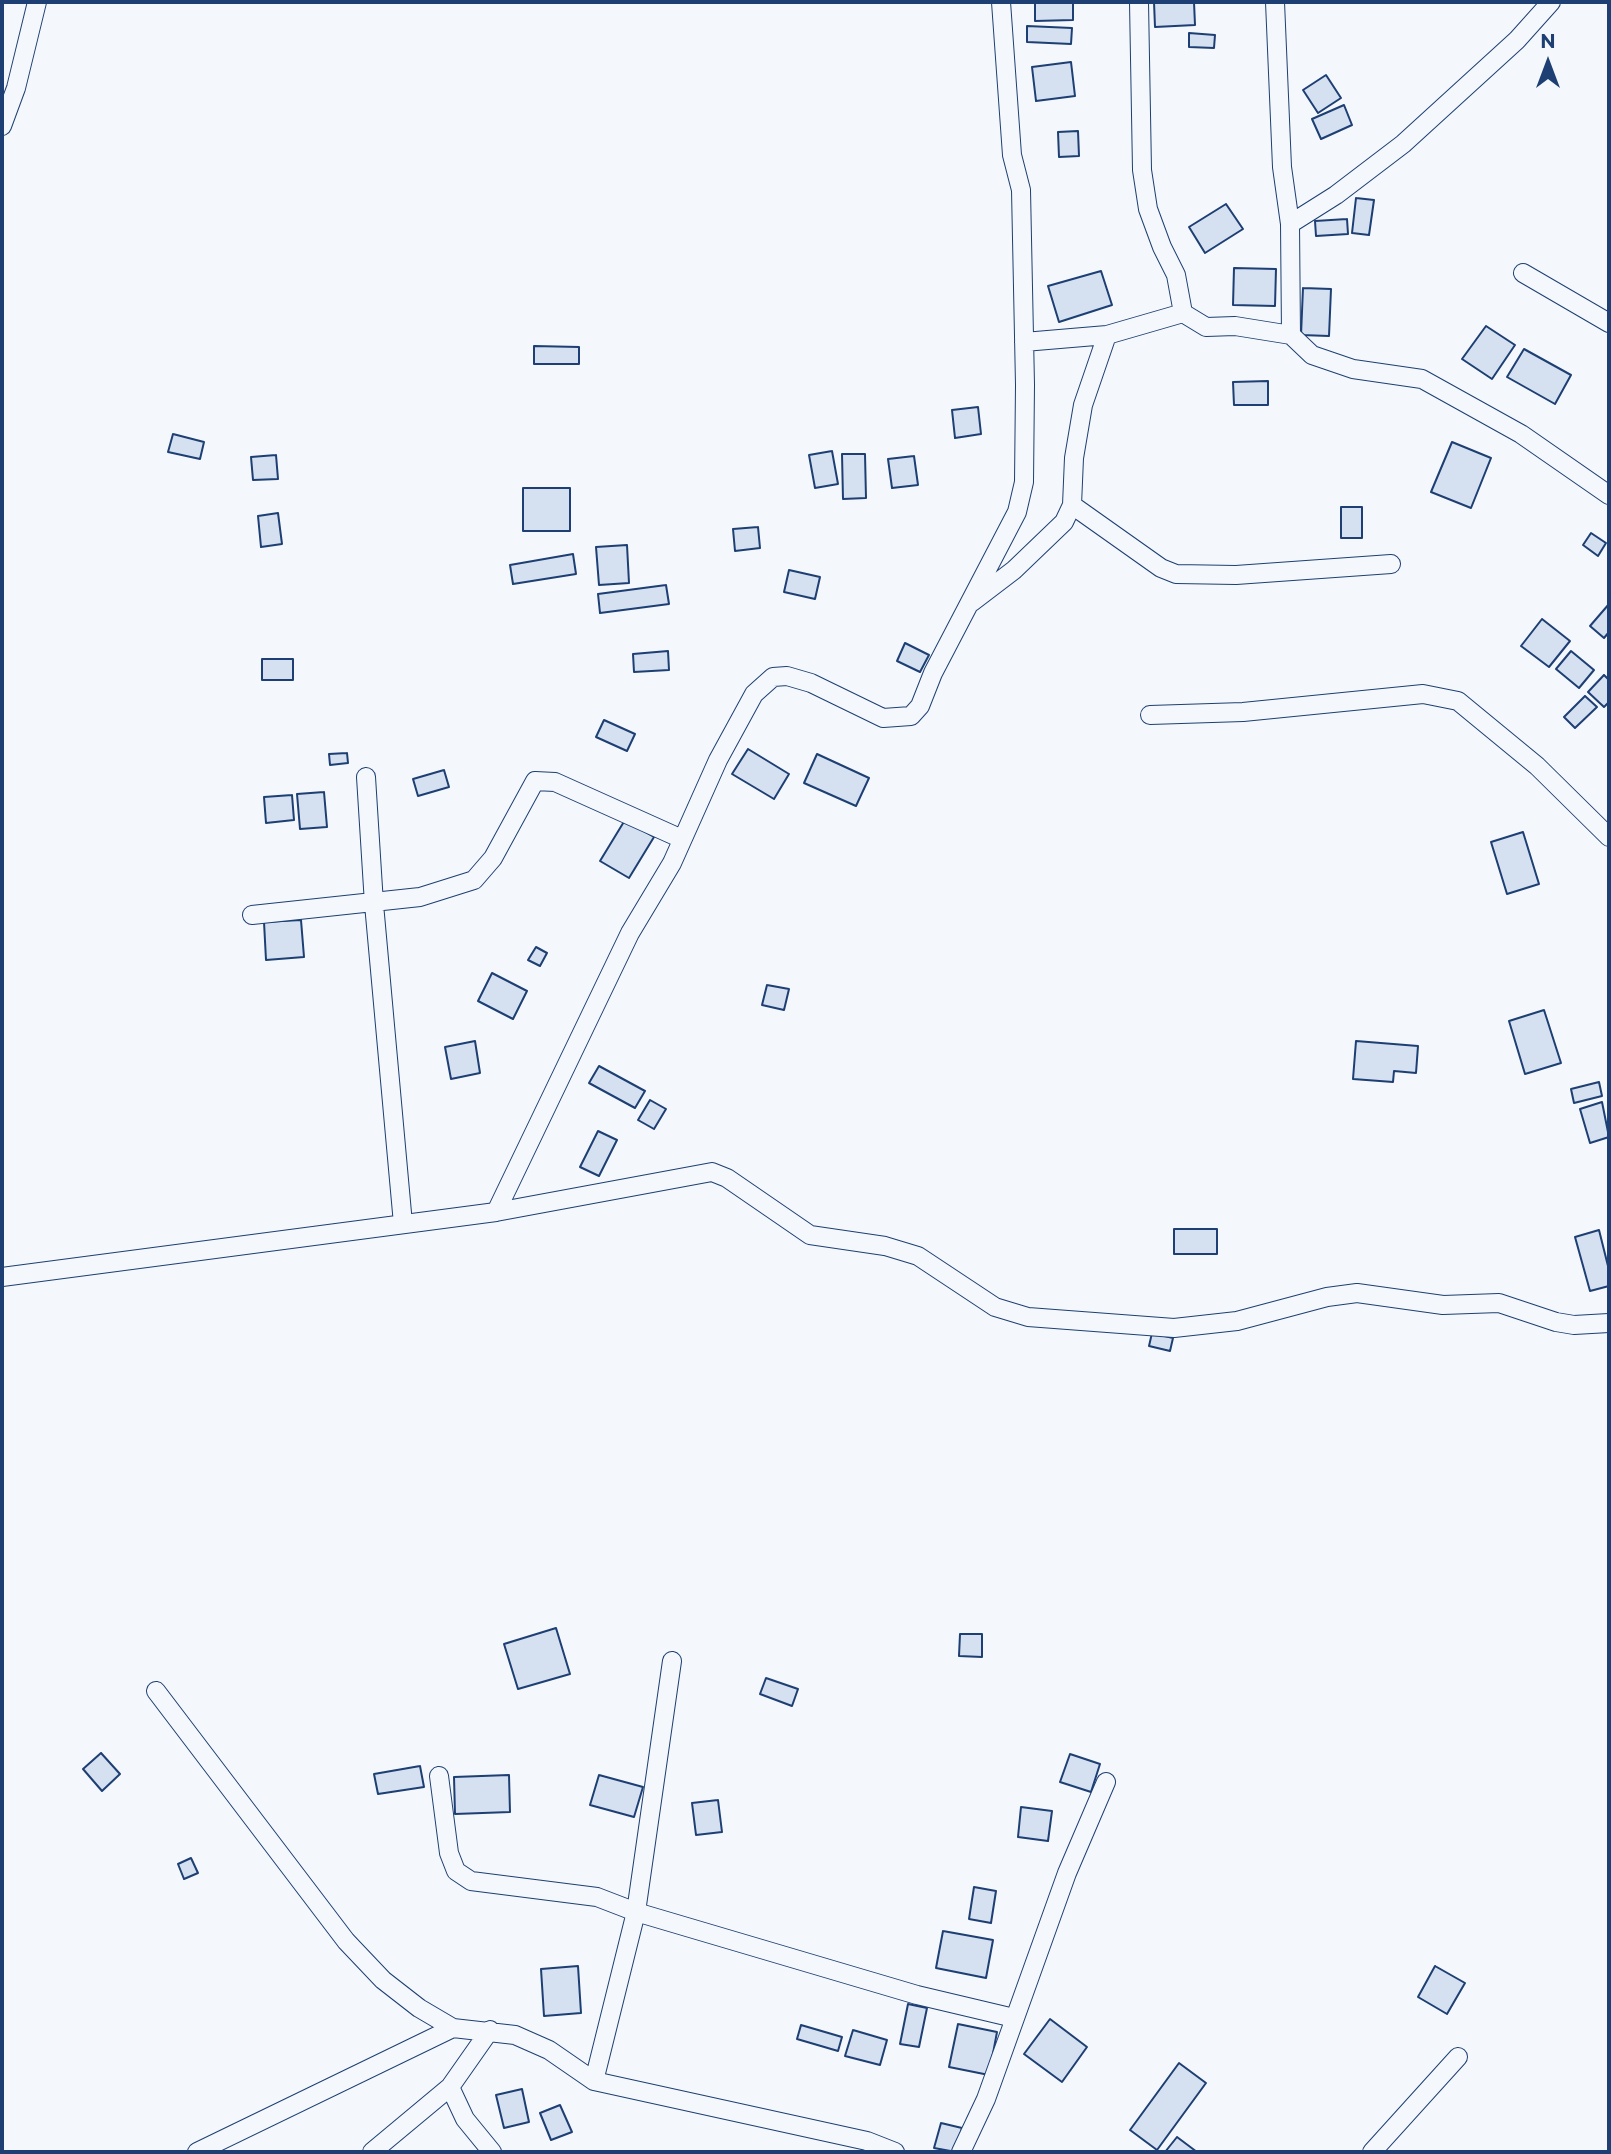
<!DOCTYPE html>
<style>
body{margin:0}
#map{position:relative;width:1611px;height:2154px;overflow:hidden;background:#f4f7fb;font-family:Montserrat,sans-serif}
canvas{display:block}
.frame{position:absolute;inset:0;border:4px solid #1d3f73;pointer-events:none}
.north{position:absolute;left:1513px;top:28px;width:70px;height:70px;-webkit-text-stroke:5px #f4f7fb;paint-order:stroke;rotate:0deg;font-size:19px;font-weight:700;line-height:28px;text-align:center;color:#1d3f73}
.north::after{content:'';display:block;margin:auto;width:24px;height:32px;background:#1d3f73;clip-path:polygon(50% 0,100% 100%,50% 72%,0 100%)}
</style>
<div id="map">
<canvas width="1611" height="2154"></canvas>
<div class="frame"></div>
<div class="north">N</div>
</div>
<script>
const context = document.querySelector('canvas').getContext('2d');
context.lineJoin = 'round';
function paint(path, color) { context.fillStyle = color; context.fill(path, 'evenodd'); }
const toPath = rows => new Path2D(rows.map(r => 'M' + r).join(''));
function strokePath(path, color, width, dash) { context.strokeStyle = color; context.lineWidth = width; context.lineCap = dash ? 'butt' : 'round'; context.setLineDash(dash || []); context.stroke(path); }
const building = toPath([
 [1035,2,1073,2,1073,20,1035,21,1035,2],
 [1154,2,1194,2,1195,25,1155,27,1154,2],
 [1027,26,1072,28,1071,44,1027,42,1027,26],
 [1189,33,1215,35,1214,48,1189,47,1189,33],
 [1071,62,1075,96,1036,101,1032,67,1071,62],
 [1326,75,1341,98,1318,113,1303,90,1326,75],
 [1344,105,1352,125,1321,139,1312,119,1344,105],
 [1078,131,1079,156,1059,157,1058,132,1078,131],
 [1356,198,1374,200,1369,235,1352,233,1356,198],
 [1226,204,1243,229,1205,253,1189,227,1226,204],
 [1347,219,1348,234,1316,236,1315,221,1347,219],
 [1234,268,1276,269,1275,306,1233,305,1234,268],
 [1101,271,1112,305,1059,322,1048,286,1101,271],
 [1303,288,1331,289,1329,336,1301,335,1303,288],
 [1486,326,1515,345,1492,379,1462,359,1486,326],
 [534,346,579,347,579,364,534,364,534,346],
 [1524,349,1571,375,1555,404,1507,377,1524,349],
 [1268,381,1268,405,1234,405,1233,382,1268,381],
 [978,407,981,434,955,438,952,410,978,407],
 [173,434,204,442,200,459,168,452,173,434],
 [1452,442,1491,458,1471,508,1431,492,1452,442],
 [832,451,838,484,815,488,809,455,832,451],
 [842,454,865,454,866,498,843,499,842,454],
 [276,455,278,479,253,480,251,457,276,455],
 [914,456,918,485,892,488,888,459,914,456],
 [523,488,570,488,570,531,523,531,523,488],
 [1341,507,1362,507,1362,538,1341,538,1341,507],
 [278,513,282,544,261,547,258,516,278,513],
 [758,527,760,548,735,551,733,529,758,527],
 [1591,533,1606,543,1598,556,1583,545,1591,533],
 [627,545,629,583,599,585,596,547,627,545],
 [573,554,576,574,513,584,510,565,573,554],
 [789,570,820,577,815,599,784,592,789,570],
 [666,585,669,604,600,613,598,594,666,585],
 [1609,604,1609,632,1604,638,1590,626,1609,604],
 [1542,619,1570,641,1549,667,1521,646,1542,619],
 [905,643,929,655,920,672,897,661,905,643],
 [668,651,669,670,634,672,633,654,668,651],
 [1571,651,1594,670,1579,688,1556,669,1571,651],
 [262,659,293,659,293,680,262,680,262,659],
 [1604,675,1609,680,1609,702,1604,707,1588,692,1604,675],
 [1585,696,1597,707,1575,728,1564,717,1585,696],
 [604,720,635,734,627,751,596,737,604,720],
 [748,749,789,774,774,799,732,774,748,749],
 [347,753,348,763,330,765,329,754,347,753],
 [817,754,869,778,856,806,804,783,817,754],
 [444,770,449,787,418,796,413,779,444,770],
 [324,792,327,827,300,829,297,794,324,792],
 [292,795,294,820,266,823,264,797,292,795],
 [625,820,654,837,629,878,600,861,625,820],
 [1523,832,1539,884,1507,894,1491,842,1523,832],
 [301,920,304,957,266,960,264,922,301,920],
 [536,947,547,953,540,966,528,960,536,947],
 [492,973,527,991,513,1019,478,1001,492,973],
 [767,985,789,989,784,1010,762,1005,767,985],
 [1544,1010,1561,1063,1525,1074,1509,1021,1544,1010],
 [475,1041,480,1073,451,1079,445,1047,475,1041],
 [1356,1041,1418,1046,1416,1073,1394,1071,1393,1082,1353,1079,1356,1041],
 [599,1066,645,1091,635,1108,589,1083,599,1066],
 [1599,1082,1602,1096,1574,1103,1571,1089,1599,1082],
 [650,1100,666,1109,654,1129,638,1120,650,1100],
 [1602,1102,1609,1137,1590,1143,1580,1109,1602,1102],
 [598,1131,617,1140,599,1176,580,1167,598,1131],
 [1174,1229,1217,1229,1217,1254,1174,1254,1174,1229],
 [1599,1230,1609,1270,1609,1286,1590,1291,1575,1237,1599,1230],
 [1152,1333,1173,1338,1170,1351,1149,1346,1152,1333],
 [556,1628,570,1674,518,1689,504,1644,556,1628],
 [960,1634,982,1634,982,1657,959,1656,960,1634],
 [766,1678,798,1689,792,1706,760,1694,766,1678],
 [101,1753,120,1774,102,1791,83,1769,101,1753],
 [1070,1754,1100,1764,1091,1792,1060,1782,1070,1754],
 [420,1766,424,1787,378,1794,374,1774,420,1766],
 [509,1775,510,1812,455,1814,454,1777,509,1775],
 [599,1775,643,1787,634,1817,590,1805,599,1775],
 [718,1800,722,1832,696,1835,692,1803,718,1800],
 [1021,1807,1052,1811,1048,1841,1018,1837,1021,1807],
 [191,1858,198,1873,184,1879,178,1864,191,1858],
 [974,1887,996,1891,991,1923,969,1919,974,1887],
 [943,1931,993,1940,986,1978,936,1968,943,1931],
 [578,1966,581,2013,544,2016,541,1969,578,1966],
 [1435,1966,1465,1983,1447,2014,1418,1997,1435,1966],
 [908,2004,927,2008,919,2047,900,2044,908,2004],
 [1050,2019,1087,2047,1062,2082,1024,2054,1050,2019],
 [958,2024,997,2032,989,2075,949,2067,958,2024],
 [801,2025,842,2037,838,2051,797,2039,801,2025],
 [853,2030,887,2040,880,2065,845,2056,853,2030],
 [1179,2063,1206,2083,1157,2150,1130,2130,1179,2063],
 [522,2089,529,2122,504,2128,496,2095,522,2089],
 [560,2105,572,2132,551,2140,540,2113,560,2105],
 [941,2123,962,2128,956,2152,934,2148,941,2123],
 [1177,2137,1197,2152,1165,2152,1177,2137]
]);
paint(building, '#d5e0f0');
strokePath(building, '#1d3f73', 2);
const minor = toPath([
 [1139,2,1142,170,1148,209,1162,247,1176,275,1183,313,1206,327,1235,326,1291,335,1312,355,1353,369,1422,379,1521,434,1609,495],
 [1275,2,1282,167,1290,224,1291,335],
 [2,126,16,88,37,2],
 [1290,224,1336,195,1403,144,1517,40,1551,2],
 [1523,273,1609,323],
 [1024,342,1107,335],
 [1072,505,1161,568,1176,574,1236,575,1391,564],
 [972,602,1014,570,1064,522,1072,505,1074,458,1083,405,1107,335,1183,313],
 [1150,715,1243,712,1423,694,1458,701,1537,766,1609,837],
 [366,777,374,904,403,1224],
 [252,915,420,897,474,880,493,858,535,781,555,782,682,839],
 [496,1212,630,933,672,863,718,760,754,694,773,677,787,676,811,683,883,718,911,716,920,706,933,673,1017,512,1024,482,1025,385,1021,190,1012,155,1001,2],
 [2,1277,496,1212,712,1172,727,1178,810,1235,885,1246,918,1256,995,1307,1028,1317,1174,1328,1237,1321,1327,1297,1357,1293,1443,1305,1499,1303,1556,1322,1574,1325,1609,1323],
 [156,1691,346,1941,383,1980,419,2008,453,2028,515,2035,549,2050,594,2081,867,2141,895,2152],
 [439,1776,449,1853,456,1871,471,1881,597,1897,636,1912,917,1995,1014,2018],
 [594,2081,636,1912,672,1661],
 [450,2087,465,2119,492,2152],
 [197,2152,453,2028],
 [372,2152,450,2087,490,2030],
 [961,2152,986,2099,1067,1873,1106,1782],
 [1372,2152,1458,2057]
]);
strokePath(minor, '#1d3f73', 20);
strokePath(minor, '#f4f7fb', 18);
</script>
